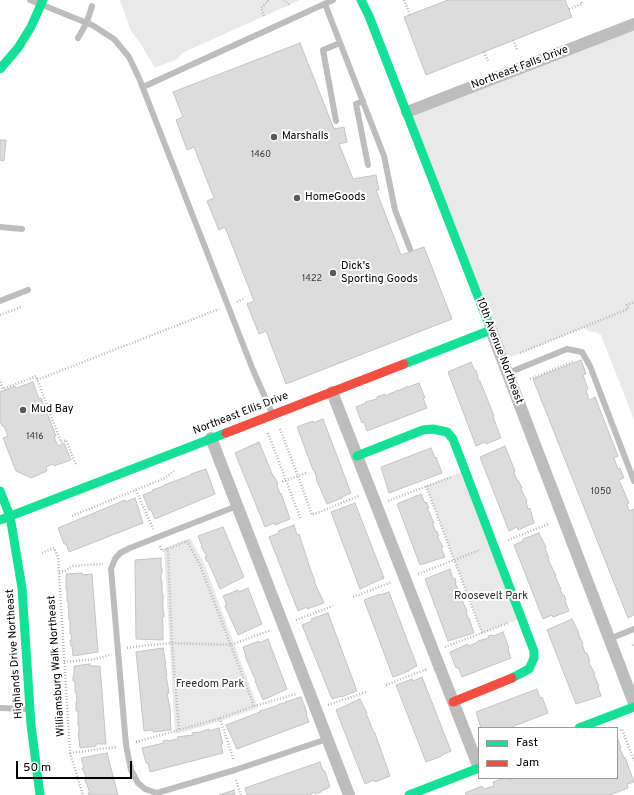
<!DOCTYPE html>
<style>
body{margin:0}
#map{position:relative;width:634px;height:795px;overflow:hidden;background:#fff;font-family:Overpass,sans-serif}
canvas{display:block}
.legend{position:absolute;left:478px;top:727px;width:140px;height:52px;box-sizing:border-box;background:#fff;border:1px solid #999;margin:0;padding:5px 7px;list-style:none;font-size:12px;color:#000}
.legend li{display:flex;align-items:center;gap:8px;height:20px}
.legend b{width:20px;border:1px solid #999}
.scale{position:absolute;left:16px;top:761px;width:116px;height:18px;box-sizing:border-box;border:2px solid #000;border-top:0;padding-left:5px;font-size:12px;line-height:14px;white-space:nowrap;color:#000;-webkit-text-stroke:3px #fff;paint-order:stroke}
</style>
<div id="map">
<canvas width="634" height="795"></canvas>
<ul class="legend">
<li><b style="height:5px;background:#16e098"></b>Fast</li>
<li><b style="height:5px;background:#f24e42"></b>Jam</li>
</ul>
<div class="scale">50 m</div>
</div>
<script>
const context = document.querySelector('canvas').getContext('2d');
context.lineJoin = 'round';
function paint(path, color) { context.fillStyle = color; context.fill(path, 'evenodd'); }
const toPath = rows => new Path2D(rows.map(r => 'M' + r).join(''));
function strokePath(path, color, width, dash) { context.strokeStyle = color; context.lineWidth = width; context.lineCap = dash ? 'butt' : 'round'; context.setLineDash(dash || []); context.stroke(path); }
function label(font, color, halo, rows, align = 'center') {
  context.font = font + ' Overpass,sans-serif'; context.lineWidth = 4; context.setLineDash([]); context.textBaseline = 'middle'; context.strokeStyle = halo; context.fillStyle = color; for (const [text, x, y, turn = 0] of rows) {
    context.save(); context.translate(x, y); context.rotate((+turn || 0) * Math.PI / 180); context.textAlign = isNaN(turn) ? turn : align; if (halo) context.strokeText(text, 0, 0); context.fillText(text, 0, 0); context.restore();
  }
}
paint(toPath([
 [120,0,300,0,182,53,177,59,155,68,139,41,131,31],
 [634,24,634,420,601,335,595,332,590,332,583,328,503,360,407,112],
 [464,471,522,618,482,633,426,486],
 [190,538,204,563,258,708,218,722,175,734,164,548]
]), '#e9e9e9');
const building = toPath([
 [448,0,565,0,572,17,426,75,404,17,448,0],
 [300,43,334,129,344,127,347,142,339,144,353,179,376,175,379,190,376,190,401,255,424,247,452,319,286,384,266,331,259,334,247,304,254,301,225,227,219,230,207,201,214,198,194,147,187,150,176,120,183,117,173,92,300,43],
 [0,140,6,140,4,161,0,160,0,140],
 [581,360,586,374,583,375,588,389,586,390,589,400,595,397,618,456,614,458,618,469,620,468,624,478,619,480,629,503,627,504,629,511,634,509,634,615,628,618,533,379,581,360],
 [471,362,475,371,476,370,479,382,480,381,494,416,493,417,501,438,486,444,485,442,476,446,448,372,471,362],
 [33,382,39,399,41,398,56,436,54,437,58,446,64,443,71,460,54,466,53,464,46,467,47,471,31,478,16,471,3,438,8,436,4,426,2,426,0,421,0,392,15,386,16,388,33,382],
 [419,383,425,398,423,398,427,408,367,431,364,422,362,423,356,407,366,403,365,402,377,399,377,397,385,394,385,396,398,390,398,391,408,386,408,387,419,383],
 [323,419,351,493,342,497,342,498,327,504,316,479,317,479,314,470,313,470,297,427,313,421,313,423,323,419],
 [259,442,273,476,274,476,278,484,277,485,280,494,281,493,290,519,275,525,274,523,265,527,235,453,259,442],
 [505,446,515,471,514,472,517,480,518,480,522,488,521,489,527,501,526,502,528,509,530,508,534,523,518,530,517,527,509,531,480,457,505,446],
 [431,448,435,458,436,457,442,473,389,493,381,467,431,448],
 [206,469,215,494,155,519,151,510,149,510,143,495,153,491,152,490,164,486,164,485,191,475,191,474,206,469],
 [421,494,425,503,426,502,429,508,427,508,434,523,432,523,436,532,437,531,439,536,437,536,443,547,441,548,445,557,420,565,397,504,421,494],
 [135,498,143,523,69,552,66,544,64,544,58,528,125,500,125,502,135,498],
 [355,503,384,578,360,589,331,512,355,503],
 [294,525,297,535,299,534,310,568,315,581,314,581,324,603,307,609,307,607,298,611,269,537,279,533,278,531,294,525],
 [223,527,244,577,220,589,208,561,207,562,205,557,207,557,201,546,202,546,198,536,223,527],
 [539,533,546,547,545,548,549,558,548,559,556,576,555,576,561,589,560,589,563,596,564,595,566,600,565,601,569,611,553,617,552,615,543,619,514,545,523,541,523,539,539,533],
 [161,558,161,568,162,568,162,573,161,573,161,581,162,581,162,594,163,594,163,613,164,613,164,617,162,617,163,625,163,640,136,639,135,560,161,558],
 [450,569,453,579,455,578,456,583,455,583,462,598,461,598,467,611,466,611,468,618,469,618,474,633,448,641,425,579,450,569],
 [82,573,82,575,92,574,98,652,73,656,72,646,71,646,70,640,72,640,71,634,70,634,70,619,69,620,68,601,67,601,67,590,66,590,66,574,82,573],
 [248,588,262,624,238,635,225,606,227,605,223,596,238,590,239,592,248,588],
 [389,592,417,666,409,670,409,671,393,677,364,600,380,594,380,595,389,592],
 [328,613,357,691,341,697,341,696,332,699,302,625,312,621,311,619,328,613],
 [572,619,579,633,578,633,583,644,582,644,585,653,587,653,590,661,588,661,595,674,594,675,599,686,598,687,601,696,576,704,547,630,572,619],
 [503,632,509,648,508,649,511,658,462,677,458,667,456,668,450,652,468,644,469,646,478,642,478,641,489,638,488,636,493,635,493,636,503,632],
 [268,639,287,689,263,700,255,681,256,681,245,656,246,656,243,647,259,641,259,643,268,639],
 [163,648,166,664,165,664,167,675,166,675,169,693,167,693,170,708,171,730,153,732,153,730,144,731,136,652,163,648],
 [90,664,90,666,100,666,106,744,96,744,96,746,80,748,78,732,79,732,79,726,78,726,78,711,76,711,76,702,77,702,76,692,75,692,75,682,73,681,73,676,74,675,74,666,90,664],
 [422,677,451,751,442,755,442,756,426,762,396,685,412,679,413,681,422,677],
 [537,689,540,698,542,697,548,713,509,728,481,728,476,712,537,689],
 [301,697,307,713,306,714,309,722,237,749,226,725,260,712,260,711,276,706,279,704,286,703,285,702,301,697],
 [360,699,367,713,366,713,374,733,375,733,390,776,375,782,374,780,365,784,336,710,360,699],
 [219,728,223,744,221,744,223,753,150,772,148,763,146,763,142,748,164,743,163,741,167,740,168,741,178,739,177,737,193,735,192,733,197,732,197,733,209,729,209,731,219,728],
 [618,740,621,748,620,749,624,758,625,757,634,782,627,784,628,788,610,795,466,795,465,793,482,786,484,789,494,786,493,782,504,778,508,778,509,780,514,778,617,778,617,741,618,740],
 [107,753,118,795,89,795,88,793,90,793,85,780,87,779,82,768,84,768,81,758,107,753],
 [320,762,323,771,325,771,330,787,321,791,321,792,315,794,315,792,309,795,247,795,245,788,320,762],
 [234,790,235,795,219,795,234,790]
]);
paint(building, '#dcdcdc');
strokePath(building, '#c4c4c4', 1);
strokePath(toPath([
 [284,0,290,5],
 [404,0,410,15],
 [569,9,582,4,581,0],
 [264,16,261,8,269,0],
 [513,40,517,50],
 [484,52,488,61],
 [237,302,243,299],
 [0,315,21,307],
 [520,353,628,309,627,305,634,302],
 [530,379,574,361],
 [37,380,219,309],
 [0,382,3,389,36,376,61,442,66,440,76,465],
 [280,429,298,476,282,482],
 [268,433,301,520],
 [306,473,298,476,312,515,359,496],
 [426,486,482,633],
 [136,490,153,529],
 [388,501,451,477],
 [72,516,165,478,174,471],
 [508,540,549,524],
 [187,541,200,565,254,706,220,718,179,730,172,643,168,549,187,541],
 [160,546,162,551,168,549],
 [42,553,54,548,58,557,70,753,83,795],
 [59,572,65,571,73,566,103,564],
 [418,574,480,550],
 [353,597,392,582],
 [296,620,333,606],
 [632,645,634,644],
 [445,647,508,623],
 [127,648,132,647,172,643,231,645,271,630],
 [64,662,96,659,109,655],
 [386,685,427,669],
 [328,705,366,692],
 [254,706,296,694],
 [220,718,234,761],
 [620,730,622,729,634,761],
 [136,742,179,730],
 [70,753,116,747],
 [236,780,241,795]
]), '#b8b8b8', 2.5, [1, 2]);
strokePath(toPath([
 [30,0,92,25,114,39,129,57,139,78,253,370,272,413],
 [325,4,384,156,395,210,410,249],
 [78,38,87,22,92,6],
 [143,87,333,0],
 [363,101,356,104,368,165],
 [336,121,323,50,340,43],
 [0,227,22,229],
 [0,301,28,290],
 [508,373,567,349,582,352,590,366,634,481],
 [237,506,130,548,120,553,115,559,111,569,126,745,131,770,138,783,145,789,157,793,235,770,327,739],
 [609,639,634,629],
 [0,708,28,709]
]), '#bdbdbd', 6);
strokePath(toPath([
 [407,112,634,24],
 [491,330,634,703],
 [332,392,479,768],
 [211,438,349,795]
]), '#bdbdbd', 12);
strokePath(toPath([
 [361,0,369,16,491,330,404,364],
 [0,69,18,48,31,27,43,0],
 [357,456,423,430,433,429,447,432,453,439,534,651,534,658,529,669,512,678],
 [0,491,10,516,22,588,31,725,40,795],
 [0,520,226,433],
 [579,728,634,707],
 [409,795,479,768]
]), '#16e098', 9);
strokePath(toPath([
 [226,433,404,364],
 [453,702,512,678]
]), '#f24e42', 9);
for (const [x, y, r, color] of [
 [274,137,4,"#595959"],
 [297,198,4,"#595959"],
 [333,273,4,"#595959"],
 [23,410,4,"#595959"]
]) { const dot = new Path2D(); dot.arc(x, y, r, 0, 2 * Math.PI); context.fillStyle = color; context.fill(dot); strokePath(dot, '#fff', 1.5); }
label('9px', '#373737', null, [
 ["1460",261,155],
 ["1422",312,279],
 ["1416",35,437],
 ["1050",601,492]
]);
label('11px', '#000', '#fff', [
 ["Northeast Falls Drive",520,68,-21],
 ["10th Avenue Northeast",499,351,69],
 ["Northeast Ellis Drive",241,414,-21],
 ["Highlands Drive Northeast",15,654,-94],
 ["Williamsburg Walk Northeast",57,666,-94]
]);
label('11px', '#000', '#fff', [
 ["Marshalls",282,137],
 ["HomeGoods",305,198],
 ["Dick's",341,267],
 ["Sporting Goods",341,280],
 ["Mud Bay",31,410]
], 'left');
label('11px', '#2e2e2e', '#fff', [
 ["Roosevelt Park",491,597],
 ["Freedom Park",210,685]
]);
</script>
